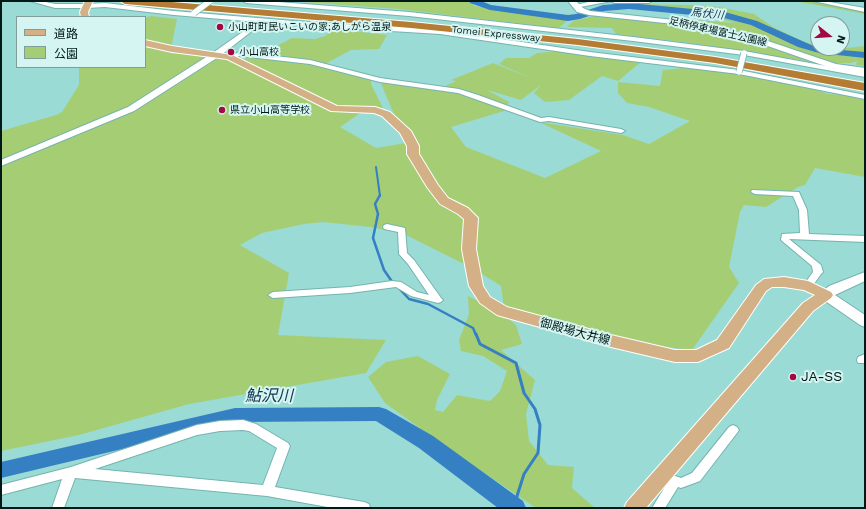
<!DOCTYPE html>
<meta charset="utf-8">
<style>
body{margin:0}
#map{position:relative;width:866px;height:509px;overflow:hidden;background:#9adbd5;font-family:"Work Sans","Noto Sans JP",sans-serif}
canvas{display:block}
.frame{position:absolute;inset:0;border:2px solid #001917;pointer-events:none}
.legend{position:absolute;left:16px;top:16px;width:130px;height:52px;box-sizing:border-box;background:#d5f5f2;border:1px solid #809d9a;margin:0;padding:5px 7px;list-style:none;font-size:12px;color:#001917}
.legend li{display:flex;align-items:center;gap:8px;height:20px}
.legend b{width:20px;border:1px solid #809d9a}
.north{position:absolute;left:810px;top:16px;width:40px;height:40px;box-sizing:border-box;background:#d5f5f2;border:1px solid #809d9a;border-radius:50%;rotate:107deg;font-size:11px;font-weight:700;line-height:16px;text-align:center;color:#001917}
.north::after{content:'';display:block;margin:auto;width:14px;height:18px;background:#a30842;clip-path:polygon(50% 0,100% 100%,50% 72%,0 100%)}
</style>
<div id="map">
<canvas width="866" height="509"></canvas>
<div class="frame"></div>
<ul class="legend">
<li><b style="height:5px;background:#d3b085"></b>道路</li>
<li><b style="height:11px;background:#a5ce74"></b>公園</li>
</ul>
<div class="north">N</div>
</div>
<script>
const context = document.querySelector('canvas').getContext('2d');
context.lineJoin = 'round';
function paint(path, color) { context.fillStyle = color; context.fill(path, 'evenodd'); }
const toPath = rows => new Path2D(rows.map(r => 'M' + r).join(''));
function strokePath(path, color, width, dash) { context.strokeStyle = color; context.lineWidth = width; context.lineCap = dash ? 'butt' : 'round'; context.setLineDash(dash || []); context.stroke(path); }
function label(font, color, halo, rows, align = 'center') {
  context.font = font + ' "Work Sans","Noto Sans JP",sans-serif'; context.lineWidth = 4; context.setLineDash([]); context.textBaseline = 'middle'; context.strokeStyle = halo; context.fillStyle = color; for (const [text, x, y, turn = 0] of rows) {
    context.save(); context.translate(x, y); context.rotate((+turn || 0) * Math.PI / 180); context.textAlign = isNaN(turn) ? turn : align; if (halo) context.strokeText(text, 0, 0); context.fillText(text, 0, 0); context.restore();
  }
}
paint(toPath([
 [289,1,472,1,474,6,569,19,559,28,398,9],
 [795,1,816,1,865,11,865,14],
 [630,4,692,5,719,7,754,14,773,27,802,41,818,46,818,48,826,48,853,56,837,49,865,46,865,66,856,65,857,61,851,63,819,63,690,43,616,34,612,28,567,27,573,21,594,16,657,20,677,24,693,31,747,39,756,37,721,25,679,19,736,23,713,17],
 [151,16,177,19,170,53,244,59,256,57,292,38,315,39,325,36,334,29,387,35,379,49,351,50,323,65,345,69,372,78,371,84,383,108,365,110,340,127,376,148,406,143,380,81,439,89,456,81,451,80,493,63,531,78,499,64,506,58,529,58,537,53,561,51,641,62,618,81,602,76,569,100,545,102,534,93,541,85,521,100,487,90,509,102,504,111,451,127,466,147,545,178,601,151,539,122,623,135,649,144,690,121,649,107,627,103,618,93,618,82,660,86,663,70,684,68,732,73,793,82,828,94,845,95,865,100,865,177,815,168,805,185,798,187,766,207,744,205,740,212,729,267,739,283,692,350,641,344,504,308,501,286,474,269,402,233,370,227,323,222,304,224,262,233,240,245,289,273,278,335,386,340,366,373,189,404,79,435,1,451,1,131,56,115,62,112,79,85,79,67,145,67,145,18],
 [468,296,500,312,516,325,522,344,501,350,535,380,526,414,529,441,548,465,574,467,572,488,595,508,536,508,449,449,385,403,368,377,386,362,418,356,450,374,437,400,435,410,443,412,457,395,490,401,500,391,507,371,483,356,461,351,459,340,469,314]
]), '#a5ce74');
strokePath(toPath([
 [376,167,380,196]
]), '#357fc3', 2);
strokePath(toPath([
 [380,195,375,204,378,214,373,238,384,270,393,283],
 [397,286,409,299,428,304,473,328,476,335]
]), '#357fc3', 2.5);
strokePath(toPath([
 [476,334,480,344,516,363,524,393,535,409,540,425,538,453,524,474,517,496,517,508]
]), '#357fc3', 3);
paint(toPath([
 [469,1,481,1,491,5,568,15,576,14,603,5,629,3,725,12,757,21,818,48,865,52,865,58,819,53,798,47,751,25,724,18,629,9,604,11,580,19,568,21,490,10,470,3,469,1],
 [379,407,386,409,433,436,523,501,526,508,498,508,419,448,376,421,235,422,1,478,1,462,235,408,379,407]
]), '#357fc3');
const minor = toPath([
 [243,1,265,1,409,12,633,37,744,51,865,73,865,77,744,55,633,41,409,16,246,3,243,1],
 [592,1,652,1,649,3,614,3,612,1,575,8,572,6,592,1],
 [813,1,824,1,865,8,865,12,813,1],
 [105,3,174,11,293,21,440,30,590,52,739,70,865,95,865,99,739,74,590,56,440,34,293,25,174,15,105,7,87,8,84,6,87,4,105,3],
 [240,52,310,60,380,78,459,89,478,95,541,118,549,117,621,129,625,131,621,133,549,121,540,122,458,93,380,82,310,64,240,56,229,59,226,57,240,52],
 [752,190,799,192,807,210,809,234,865,236,865,242,789,239,821,265,823,272,821,274,811,288,805,288,803,286,813,272,812,266,781,240,782,234,800,233,799,210,793,196,755,194,751,192,752,190],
 [387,224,405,228,407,253,414,260,441,298,443,300,441,302,438,303,411,296,396,287,350,293,273,298,268,295,273,292,350,287,392,281,401,282,417,292,429,295,408,264,399,254,398,232,384,229,383,227,384,225,387,224],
 [865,354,865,363,858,363,857,360,858,357,865,354],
 [243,420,256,424,288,443,290,446,275,487,364,502,369,504,370,508,333,508,267,496,75,478,64,508,52,508,62,479,1,495,1,485,71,467,197,425,220,421,243,420],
 [243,430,249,431,277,448,263,485,95,469,197,435,220,431,243,430],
 [733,425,737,427,739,430,737,433,700,481,681,488,678,487,665,508,652,508,671,477,675,476,681,478,692,473,729,427,733,425]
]);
const tertiary = toPath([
 [30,1,41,1,55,4,87,4,90,6,87,8,55,8,30,1],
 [261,19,266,20,220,56,134,111,1,166,1,160,128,107,214,52,261,19]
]);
const secondary = toPath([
 [568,1,576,1,583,8,590,11,693,22,762,39,836,64,865,68,865,74,831,68,759,43,693,26,589,15,577,12,568,1],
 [865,272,865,281,835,295,865,315,865,327,860,325,821,298,819,295,829,286,865,272]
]);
const primary = toPath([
 [85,1,93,1,88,12,89,17,81,17,80,12,85,1],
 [145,40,172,46,232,55,337,106,375,107,390,112,411,131,419,146,419,154,438,185,448,198,468,208,478,218,476,249,483,286,490,297,507,307,611,335,675,350,696,350,717,340,756,285,764,279,784,277,808,281,831,292,833,295,831,298,813,311,646,508,624,508,627,502,803,303,815,295,804,290,784,287,772,287,766,291,729,348,698,362,675,362,611,347,497,315,480,303,469,286,462,249,464,219,458,214,440,204,427,187,407,154,407,146,400,133,382,116,374,113,331,111,227,59,172,52,145,46,145,40]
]);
const motorway = toPath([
 [120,1,160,1,411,22,578,39,715,57,865,83,865,91,715,63,578,45,411,28,125,4,120,1]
]);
strokePath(minor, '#74b4af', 2);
strokePath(tertiary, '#74b4af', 2);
strokePath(secondary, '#74b4af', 2);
strokePath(primary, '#fff', 2);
strokePath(motorway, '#fff', 2);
paint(minor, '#fff');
paint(tertiary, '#fff');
paint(secondary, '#fff');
paint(primary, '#d3b085');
paint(motorway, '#b57c34');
const minorBridge = toPath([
 [194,13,210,1],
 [739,72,744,53]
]);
strokePath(minorBridge, '#74b4af', 7, []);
strokePath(minorBridge, '#fff', 5.5);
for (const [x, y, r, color] of [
 [220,27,4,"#a30842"],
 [231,52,4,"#a30842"],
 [222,110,4,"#a30842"],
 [793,377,4,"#a30842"]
]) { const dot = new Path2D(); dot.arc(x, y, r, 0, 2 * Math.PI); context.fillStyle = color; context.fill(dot); strokePath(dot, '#d5f5f2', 1.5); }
label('10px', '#001917', '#d5f5f2', [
 ["小山町町民いこいの家;あしがら温泉",228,27],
 ["小山高校",239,52],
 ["県立小山高等学校",230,110]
], 'left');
label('10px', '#001917', '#d5f5f2', [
 ["足柄停車場富士公園線",718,32,13],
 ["Tomei Expressway",496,34,6]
]);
label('italic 11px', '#14334f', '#d5f5f2', [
 ["馬伏川",707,14,6]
]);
label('12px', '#001917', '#d5f5f2', [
 ["御殿場大井線",575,332,15]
]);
label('14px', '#001917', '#d5f5f2', [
 ["JA-SS",801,377]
], 'left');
label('italic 16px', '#14334f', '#d5f5f2', [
 ["鮎沢川",269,396]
]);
</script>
